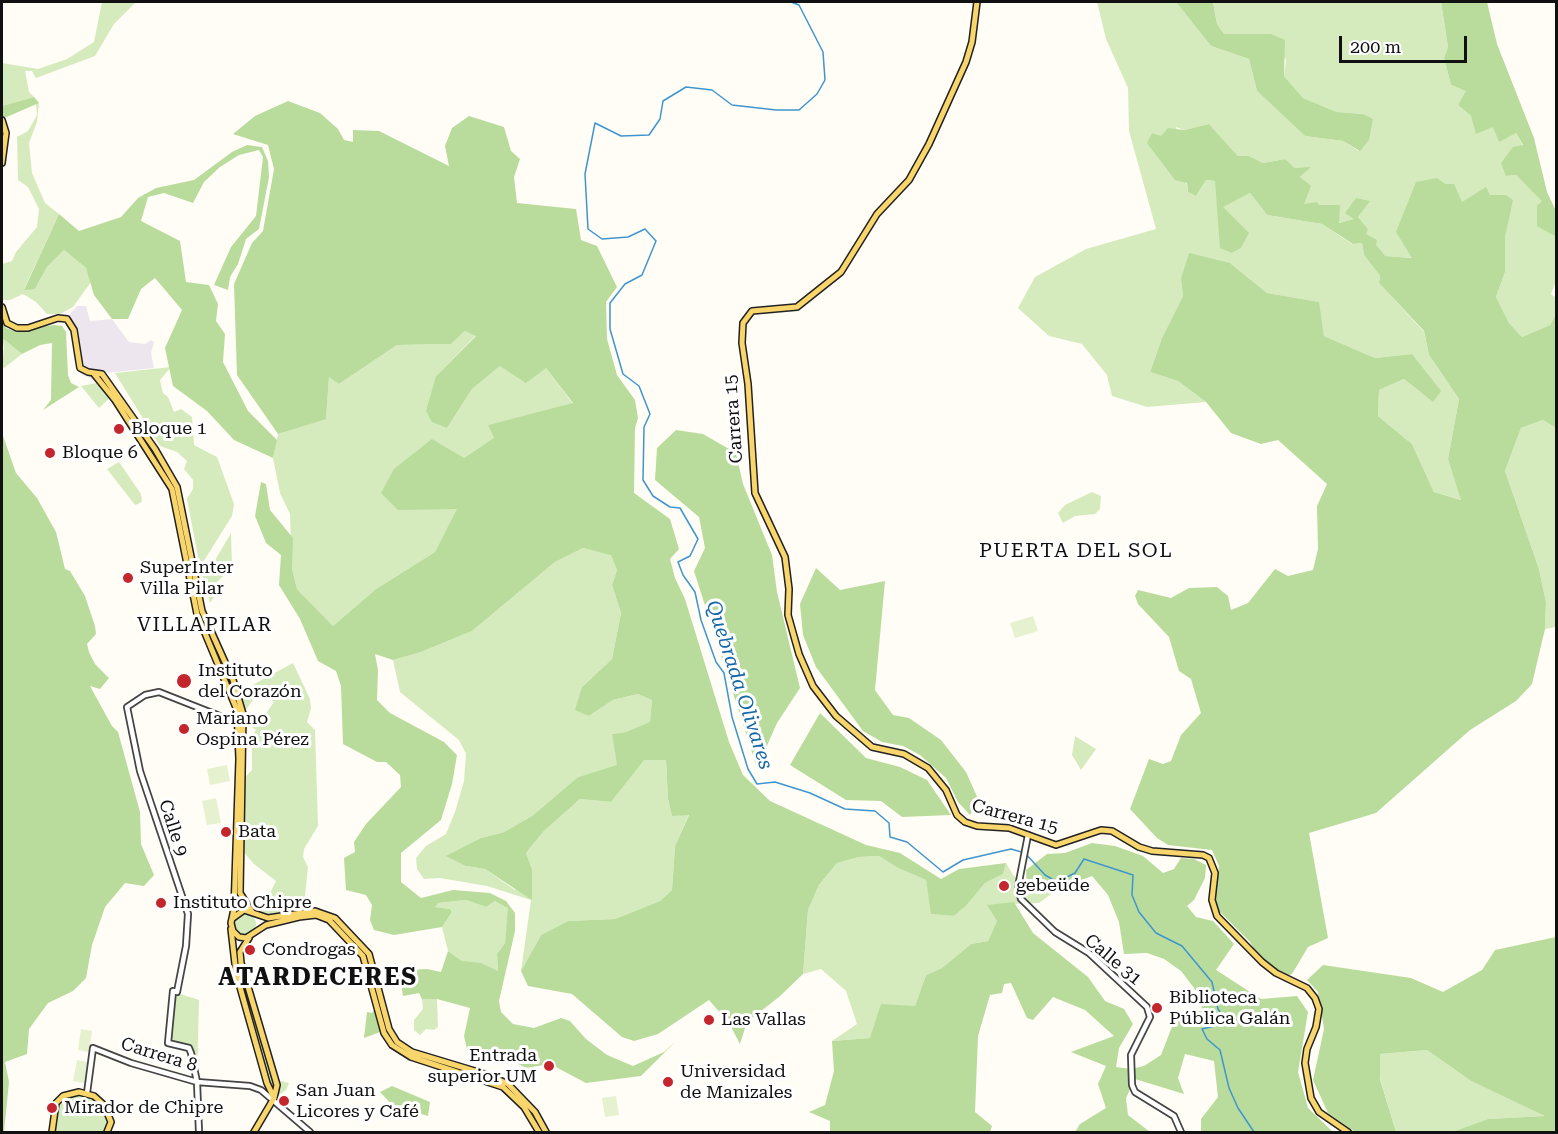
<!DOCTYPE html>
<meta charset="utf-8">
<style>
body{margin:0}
#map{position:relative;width:1558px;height:1134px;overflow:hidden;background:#fffdf5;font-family:"Roboto Serif",serif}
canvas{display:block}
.frame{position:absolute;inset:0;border:3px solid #111;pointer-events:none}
.scale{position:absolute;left:1339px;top:36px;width:128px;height:27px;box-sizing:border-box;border:3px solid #111;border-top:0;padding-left:8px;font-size:18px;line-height:21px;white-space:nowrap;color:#111;-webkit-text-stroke:4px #fff;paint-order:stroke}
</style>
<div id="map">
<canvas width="1558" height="1134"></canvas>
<div class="frame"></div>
<div class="scale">200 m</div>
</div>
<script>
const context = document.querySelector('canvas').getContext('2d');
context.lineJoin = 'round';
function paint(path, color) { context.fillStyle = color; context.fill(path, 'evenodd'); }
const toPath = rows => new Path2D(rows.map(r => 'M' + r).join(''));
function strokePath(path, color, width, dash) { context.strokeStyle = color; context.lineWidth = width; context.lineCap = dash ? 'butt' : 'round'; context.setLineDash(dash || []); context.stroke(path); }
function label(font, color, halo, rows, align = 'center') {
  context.font = font + ' "Roboto Serif",serif'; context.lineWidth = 6; context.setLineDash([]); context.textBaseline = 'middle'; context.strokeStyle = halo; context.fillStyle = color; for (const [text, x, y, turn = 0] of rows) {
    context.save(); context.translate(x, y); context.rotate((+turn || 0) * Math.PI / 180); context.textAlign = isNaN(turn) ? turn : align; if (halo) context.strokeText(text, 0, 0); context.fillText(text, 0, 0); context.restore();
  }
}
paint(toPath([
 [77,306,86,306,90,321,112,319,129,342,145,344,151,340,154,342,151,353,154,368,97,374,98,382,81,374,78,368,78,347,66,318]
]), '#eee6ef');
paint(toPath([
 [102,2,136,2,114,24,95,56,36,78,32,71,25,71,29,92,34,97,2,106,2,63,38,69,67,59,94,42],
 [1097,2,1176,2,1211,46,1249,59,1257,91,1305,136,1343,141,1359,151,1363,114,1337,112,1303,98,1284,76,1286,60,1271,34,1224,34,1217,24,1213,2,1441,2,1448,47,1444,58,1451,85,1467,91,1458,105,1471,116,1493,127,1516,133,1523,146,1506,176,1516,175,1543,201,1537,225,1556,237,1556,281,1551,294,1556,298,1556,314,1550,325,1522,337,1509,323,1496,297,1505,272,1505,237,1508,221,1413,258,1384,256,1365,234,1368,229,1358,217,1369,201,1355,219,1338,223,1319,205,1304,204,1300,177,1309,168,1295,168,1285,159,1263,163,1249,156,1238,156,1209,124,1184,130,1176,127,1188,192,1196,196,1206,180,1215,181,1232,253,1241,248,1248,233,1222,207,1250,193,1267,215,1322,224,1352,244,1362,243,1364,255,1380,276,1379,283,1424,332,1429,355,1459,399,1448,459,1462,500,1434,492,1412,444,1378,416,1379,390,1404,379,1432,401,1412,354,1375,358,1324,336,1318,302,1267,293,1230,263,1181,279,1183,296,1162,338,1150,372,1178,381,1206,402,1147,407,1112,396,1107,375,1082,344,1049,336,1018,308,1035,277,1086,249,1156,229,1129,131,1128,88,1106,39],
 [39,103,37,122,29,143,32,173,45,203,59,214,24,289,35,289,47,267,64,250,86,268,91,282,73,307,60,314,47,314,36,302,23,294,10,300,2,300,2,264,12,261,16,252,37,227,39,209,28,187,18,180,17,137,28,131,37,115,36,104],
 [465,331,476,335,436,376,447,428,472,389,500,366,546,368,573,404,488,425,495,438,464,458,458,509,435,552,376,589,333,626,297,589,292,570,290,514,280,493,273,458,278,434,326,418,329,376,339,384,397,345,451,344],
 [2,338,22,354,4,368,2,367,4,347],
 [171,367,160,380,163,393,168,397,174,412,181,409,192,417,194,445,217,457,234,504,232,516,200,567,187,499,193,489,193,480,184,469,187,461,177,452,160,446,115,373],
 [102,382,112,396,99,408,81,386],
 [1543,420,1556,428,1556,627,1545,629,1546,602,1539,569,1505,471,1521,428],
 [119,462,141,494,142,501,140,503,135,505,107,469],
 [1092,492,1101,496,1100,509,1095,514,1075,516,1063,523,1058,513,1065,505],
 [231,533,232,567,217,582,223,585,210,603,202,573,214,562],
 [583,548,611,554,617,570,612,585,621,613,612,659,582,687,589,716,613,700,638,694,652,700,650,723,626,732,612,734,618,765,578,777,532,816,504,832,481,838,466,866,485,869,515,890,532,869,526,853,544,831,580,799,611,802,643,760,666,759,668,799,672,816,689,814,675,846,672,890,660,901,615,919,568,921,541,935,521,971,531,900,487,886,440,878,424,879,417,869,416,858,426,846,446,834,455,812,464,781,466,754,459,740,400,692,393,660,421,652,472,631,555,562],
 [293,663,310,699,311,708,307,722,315,730,318,826,304,849,303,857,308,867,304,905,300,910,270,916,255,912,268,897,276,881,254,864,240,848,242,780,252,770,252,736,256,730,244,722,234,695],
 [259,692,274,702,260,722,245,711],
 [1075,736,1096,749,1081,770,1072,755],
 [879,856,898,868,926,880,932,914,954,916,966,906,985,883,1003,874,1006,863,1013,875,1027,887,1040,892,1058,889,1039,903,988,905,997,921,988,941,971,944,942,968,926,975,915,1006,870,1038,832,1041,857,1024,846,991,821,969,803,974,808,910,819,885,837,863,859,857],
 [466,900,486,907,495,901,509,907,505,943,497,954,498,971,462,961,448,951,442,927,452,912,450,909,434,907,438,903],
 '234 924a11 11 0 1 1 22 0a11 11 0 1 1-22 0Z',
 [235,947,238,948,239,956,277,1080,289,1083,286,1090,274,1098,239,973],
 [171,991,199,1000,197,1082,189,1048,170,1040],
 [422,999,437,999,438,1027,434,1030,426,1029,420,1035,414,1030,414,1020,423,1009],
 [1427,1050,1471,1081,1546,1116,1488,1119,1452,1132,1396,1132,1380,1078,1379,1054],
 [69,1093,94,1096,110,1116,107,1132,52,1132,54,1108]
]), '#d5ebbd');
paint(toPath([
 [1176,2,1213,2,1217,24,1224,34,1271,34,1285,40,1284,76,1303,98,1337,112,1363,114,1373,119,1369,140,1360,151,1343,141,1305,136,1257,91,1249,59,1211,46],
 [1441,2,1487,2,1497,44,1534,138,1547,192,1556,211,1556,237,1537,226,1537,206,1542,201,1516,175,1506,176,1501,163,1513,147,1523,145,1516,133,1499,142,1493,127,1476,134,1471,116,1458,105,1466,91,1451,85,1444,58,1448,47],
 [34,97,39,103,2,119,2,106],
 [288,101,320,113,338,129,344,140,353,142,353,130,379,131,449,166,445,146,452,128,469,116,504,127,511,151,520,159,514,177,517,203,576,209,581,240,597,246,617,287,606,302,607,339,617,375,635,400,638,418,635,428,634,493,670,519,679,549,670,559,675,578,685,599,729,742,743,775,770,801,866,845,900,853,941,879,959,869,1006,863,1003,874,985,883,966,906,954,916,931,914,926,880,898,868,879,856,859,857,837,863,819,885,808,910,803,974,779,997,747,1022,740,1044,729,1023,709,1000,658,1034,634,1041,622,1037,572,994,528,986,521,971,541,935,568,921,615,919,660,901,672,890,675,846,689,815,672,816,668,799,666,760,644,760,611,802,580,799,544,831,526,853,532,869,532,900,485,869,466,866,446,856,481,838,504,832,532,816,578,777,617,765,612,734,626,732,650,722,652,700,638,694,613,700,589,716,575,710,582,687,612,659,621,613,612,585,617,570,611,555,583,548,555,562,472,631,421,652,393,660,375,654,378,670,377,700,390,713,444,742,457,755,452,784,441,820,401,853,401,882,421,898,453,890,490,893,506,901,515,913,515,931,499,1001,501,1012,513,1024,534,1028,561,1018,570,1021,586,1039,607,1055,633,1066,664,1052,676,1041,641,1076,586,1083,550,1064,526,1068,511,1060,505,1063,467,1049,464,1036,470,1008,437,999,422,999,419,993,403,996,400,976,393,977,390,972,395,963,406,970,427,969,441,972,448,951,462,961,481,963,498,971,497,954,505,943,508,908,495,901,486,907,466,900,438,903,435,907,450,909,452,912,442,927,394,935,374,930,370,920,372,905,366,895,346,890,344,858,355,852,354,842,366,824,401,787,400,775,386,762,377,762,343,744,341,686,336,671,318,661,300,619,279,585,281,555,266,543,255,516,261,482,266,484,270,510,293,538,292,569,297,589,333,626,376,589,435,552,457,509,398,510,381,493,394,469,432,439,464,458,494,438,488,425,573,403,546,368,526,383,500,366,472,389,447,428,432,422,426,411,436,376,476,336,465,331,451,344,397,345,339,384,329,377,326,419,278,434,237,375,234,284,252,243,263,231,274,169,268,145,233,134,255,116],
 [1209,124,1238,156,1249,156,1263,163,1285,159,1295,168,1311,167,1300,177,1311,186,1304,204,1317,202,1319,205,1340,205,1339,223,1354,219,1345,213,1356,198,1370,201,1358,217,1368,229,1366,234,1377,240,1376,245,1385,256,1412,258,1396,232,1416,182,1437,178,1445,184,1454,184,1462,202,1486,187,1490,195,1506,195,1513,200,1505,237,1505,272,1496,297,1509,323,1522,337,1550,325,1556,314,1556,428,1543,420,1521,428,1505,471,1539,569,1546,602,1545,629,1532,684,1516,701,1470,730,1376,813,1309,833,1328,938,1308,947,1292,974,1286,976,1259,958,1250,942,1219,911,1214,898,1219,866,1212,850,1168,845,1157,838,1130,809,1149,759,1163,764,1171,761,1181,735,1201,713,1191,679,1179,671,1169,637,1138,604,1135,596,1138,590,1171,598,1189,588,1217,587,1228,596,1231,610,1248,603,1275,569,1288,576,1313,570,1318,549,1317,506,1327,484,1278,440,1261,444,1231,433,1206,402,1178,381,1150,372,1162,338,1183,296,1181,279,1189,253,1230,263,1267,293,1319,302,1324,336,1375,358,1412,354,1441,391,1433,402,1404,379,1379,390,1378,416,1412,444,1434,492,1461,500,1448,459,1459,399,1429,355,1424,331,1379,283,1380,276,1364,255,1362,243,1353,244,1322,224,1267,215,1250,193,1223,207,1249,233,1241,248,1232,253,1220,248,1215,181,1206,180,1196,196,1188,192,1187,183,1175,180,1147,143,1152,133,1161,136,1168,128,1184,130],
 [247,145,262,147,268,161,269,177,259,229,246,239,238,264,230,277,228,290,214,285,231,247,256,216,263,157,259,150,239,155,220,167,204,182,193,203,164,193,148,197,141,221,180,241,186,282,209,285,218,304,216,321,225,334,223,362,248,411,277,440,273,458,234,440,207,411,173,386,165,348,182,310,155,278,141,289,128,319,112,319,94,295,86,268,64,250,47,267,35,289,24,290,59,214,79,231,121,217,138,198,156,188,194,180,232,152],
 [2,319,6,328,14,331,54,325,62,326,66,332,68,375,71,383,79,387,43,410,51,400,52,343,40,345,22,354,2,338],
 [676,430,703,434,736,453,743,484,772,555,777,592,800,688,777,723,757,768,694,571,705,548,699,517,655,480,657,448],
 [2,433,16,473,37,498,56,532,65,569,70,571,85,596,95,626,96,634,87,644,89,652,95,664,109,678,100,689,90,686,112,726,118,732,140,812,141,844,154,875,144,886,125,883,105,907,92,945,86,978,73,991,48,1003,29,1029,27,1054,5,1062,9,1082,4,1132,2,1132],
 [816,568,840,590,885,581,875,690,893,715,909,718,941,740,966,772,979,801,970,815,958,802,946,778,920,755,903,746,882,742,863,731,816,667,803,635,800,604],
 [820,713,866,758,900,767,927,780,951,815,902,817,881,801,846,800,790,765],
 [1092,843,1115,846,1143,856,1163,873,1174,869,1181,858,1194,859,1206,865,1205,878,1194,900,1187,906,1196,917,1213,921,1234,944,1216,970,1261,999,1297,996,1308,1012,1298,1072,1308,1108,1333,1132,1201,1132,1201,1119,1218,1097,1214,1061,1185,1054,1178,1078,1184,1094,1135,1079,1126,1098,1128,1115,1150,1132,1075,1132,1080,1124,1106,1108,1098,1084,1106,1066,1071,1052,1114,1036,1085,1010,1053,997,1033,1020,1027,1018,1011,983,1004,984,1002,993,990,995,978,1036,975,1112,992,1126,990,1132,830,1132,830,1121,809,1112,825,1105,834,1071,832,1041,870,1038,881,1004,915,1006,926,975,942,968,971,944,988,941,997,921,987,905,1014,902,1033,933,1088,977,1105,1001,1124,1009,1133,1024,1119,1048,1116,1067,1131,1069,1144,1066,1161,1055,1177,1014,1202,1011,1201,997,1181,971,1164,959,1147,953,1124,954,1119,922,1108,895,1092,876,1058,889,1040,892,1027,887,1026,870,1047,854,1065,853],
 [1556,937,1556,1132,1452,1132,1488,1119,1545,1116,1471,1081,1427,1050,1380,1054,1380,1079,1396,1132,1355,1132,1328,1113,1313,1080,1324,1029,1318,992,1307,980,1323,965,1411,978,1443,992,1482,970,1495,950],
 [374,1010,380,1032,364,1038,367,1012,372,1013],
 [392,1086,430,1102,428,1116,421,1114,420,1103,409,1105,411,1111,405,1114,397,1110,380,1092]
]), '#b9dc9c');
paint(toPath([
 [1033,616,1038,631,1015,638,1010,623],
 [227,765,230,781,210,785,207,769],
 [216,798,221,823,207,825,202,801],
 [81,1029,92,1031,89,1052,78,1050],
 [77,1060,88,1062,84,1083,73,1081],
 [616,1096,619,1115,605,1117,602,1098]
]), '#e6f2cf');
strokePath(toPath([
 [791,2,799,5,823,52,825,80,817,94,799,110,776,110,732,105,712,90,686,87,663,101,660,119,649,135,621,136,595,123,585,174,588,229,602,239,628,237,645,229,656,241,642,275,625,284,610,303,610,329,623,374,639,386,650,414,644,427,643,480,653,496,670,507,680,508,698,539,690,556,678,562,683,575,695,592,701,620,716,662,724,673,732,717,748,769,757,784,775,782,810,793,845,809,875,811,889,823,890,837,907,842,943,872,963,860,1011,849,1025,853,1045,875,1057,882,1075,873,1084,859,1133,875,1132,895,1139,912,1156,933,1182,946,1212,982,1218,1009,1224,1018,1219,1025,1202,1029,1207,1039,1220,1050,1229,1088,1238,1108,1254,1132]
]), '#3f96cf', 1.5);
const minor = toPath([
 [1028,835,1018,887,1021,899,1055,932,1089,953,1147,1007,1150,1017,1131,1055,1132,1085,1135,1092,1174,1116,1181,1132],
 [87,1093,93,1048,131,1063,197,1082,250,1086,261,1090,310,1132],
 [199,1132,197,1082,191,1053,189,1048,168,1043,173,991,177,992,186,946,188,914,140,771,127,707,145,695,159,692,240,724]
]);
const major = toPath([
 [977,2,972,42,966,62,929,144,909,180,877,214,841,272,797,307,752,311,743,323,742,343,748,384,755,493,785,557,789,589,788,615,799,654,813,686,836,716,872,747,904,754,928,768,946,790,957,815,965,822,977,826,1009,828,1056,845,1101,830,1112,831,1139,847,1152,851,1203,855,1209,858,1215,873,1212,900,1217,916,1262,962,1276,973,1307,988,1315,998,1319,1009,1316,1027,1307,1049,1305,1063,1311,1098,1319,1112,1348,1132],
 [2,120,6,133,2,163],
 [2,307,7,323,17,328,28,328,58,318,67,319,74,330,80,368,88,372,102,374,155,449,177,487,202,611,233,680,243,714,240,893,252,912],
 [94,374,115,400,172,489,197,614,237,710,239,759,234,909,231,923,233,931,239,937,246,938,266,925,299,917,316,915,329,920,363,956,384,1033,392,1045,411,1057,503,1087,524,1107,539,1132],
 [233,918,244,910,268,918,315,911,335,918,369,954,389,1029,397,1042,412,1052,488,1075,508,1084,535,1112,546,1132],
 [231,929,236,973,267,1083,274,1098],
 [249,938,240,952,241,963,277,1085,274,1098,254,1132],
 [52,1132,56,1103,63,1096,79,1092,94,1096,104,1105,111,1122,107,1132]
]);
strokePath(minor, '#444', 8);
strokePath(major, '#222', 8);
strokePath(minor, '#fff', 4.5);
strokePath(major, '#f9d66b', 5);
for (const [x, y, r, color] of [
 [119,429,6,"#c4262e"],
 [50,453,6,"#c4262e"],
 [128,578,6,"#c4262e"],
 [184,681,8,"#c4262e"],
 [184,729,6,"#c4262e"],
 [226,832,6,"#c4262e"],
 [1004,886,6,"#c4262e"],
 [161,903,6,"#c4262e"],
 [250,950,6,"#c4262e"],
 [1157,1008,6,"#c4262e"],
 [709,1020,6,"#c4262e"],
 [549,1066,6,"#c4262e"],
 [668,1082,6,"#c4262e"],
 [284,1101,6,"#c4262e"],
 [52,1108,6,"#c4262e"]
]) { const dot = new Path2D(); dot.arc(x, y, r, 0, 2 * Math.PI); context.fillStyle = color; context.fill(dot); strokePath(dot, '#fff', 2); }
label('18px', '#111', '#fff', [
 ["Carrera 15",734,419,-94],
 ["Carrera 15",1015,817,15],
 ["Calle 9",173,828,72],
 ["Calle 31",1113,960,40],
 ["Carrera 8",159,1055,17]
]);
label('18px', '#111', '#fff', [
 ["Bloque 1",131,429],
 ["Bloque 6",62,453],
 ["SuperInter",140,568],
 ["Villa Pilar",140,589],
 ["Instituto",198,671],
 ["del Corazón",198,692],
 ["Mariano",196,719],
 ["Ospina Pérez",196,740],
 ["Bata",238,832],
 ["gebeüde",1016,886],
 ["Instituto Chipre",173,903],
 ["Condrogas",262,950],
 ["Biblioteca",1169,998],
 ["Pública Galán",1169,1019],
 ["Las Vallas",721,1020],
 ["Entrada",537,1056,"right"],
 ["superior UM",537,1077,"right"],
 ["Universidad",680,1072],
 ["de Manizales",680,1093],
 ["San Juan",296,1091],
 ["Licores y Café",296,1112],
 ["Mirador de Chipre",64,1108]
], 'left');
context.letterSpacing = '1.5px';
label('20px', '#111', '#fff', [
 ["PUERTA DEL SOL",1076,551],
 ["VILLAPILAR",205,625]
]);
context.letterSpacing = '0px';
label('italic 20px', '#1768a6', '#fff', [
 ["Quebrada Olivares",739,685,72]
]);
context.letterSpacing = '1.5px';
label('bold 24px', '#111', '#fff', [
 ["ATARDECERES",318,978]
]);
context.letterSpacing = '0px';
</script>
